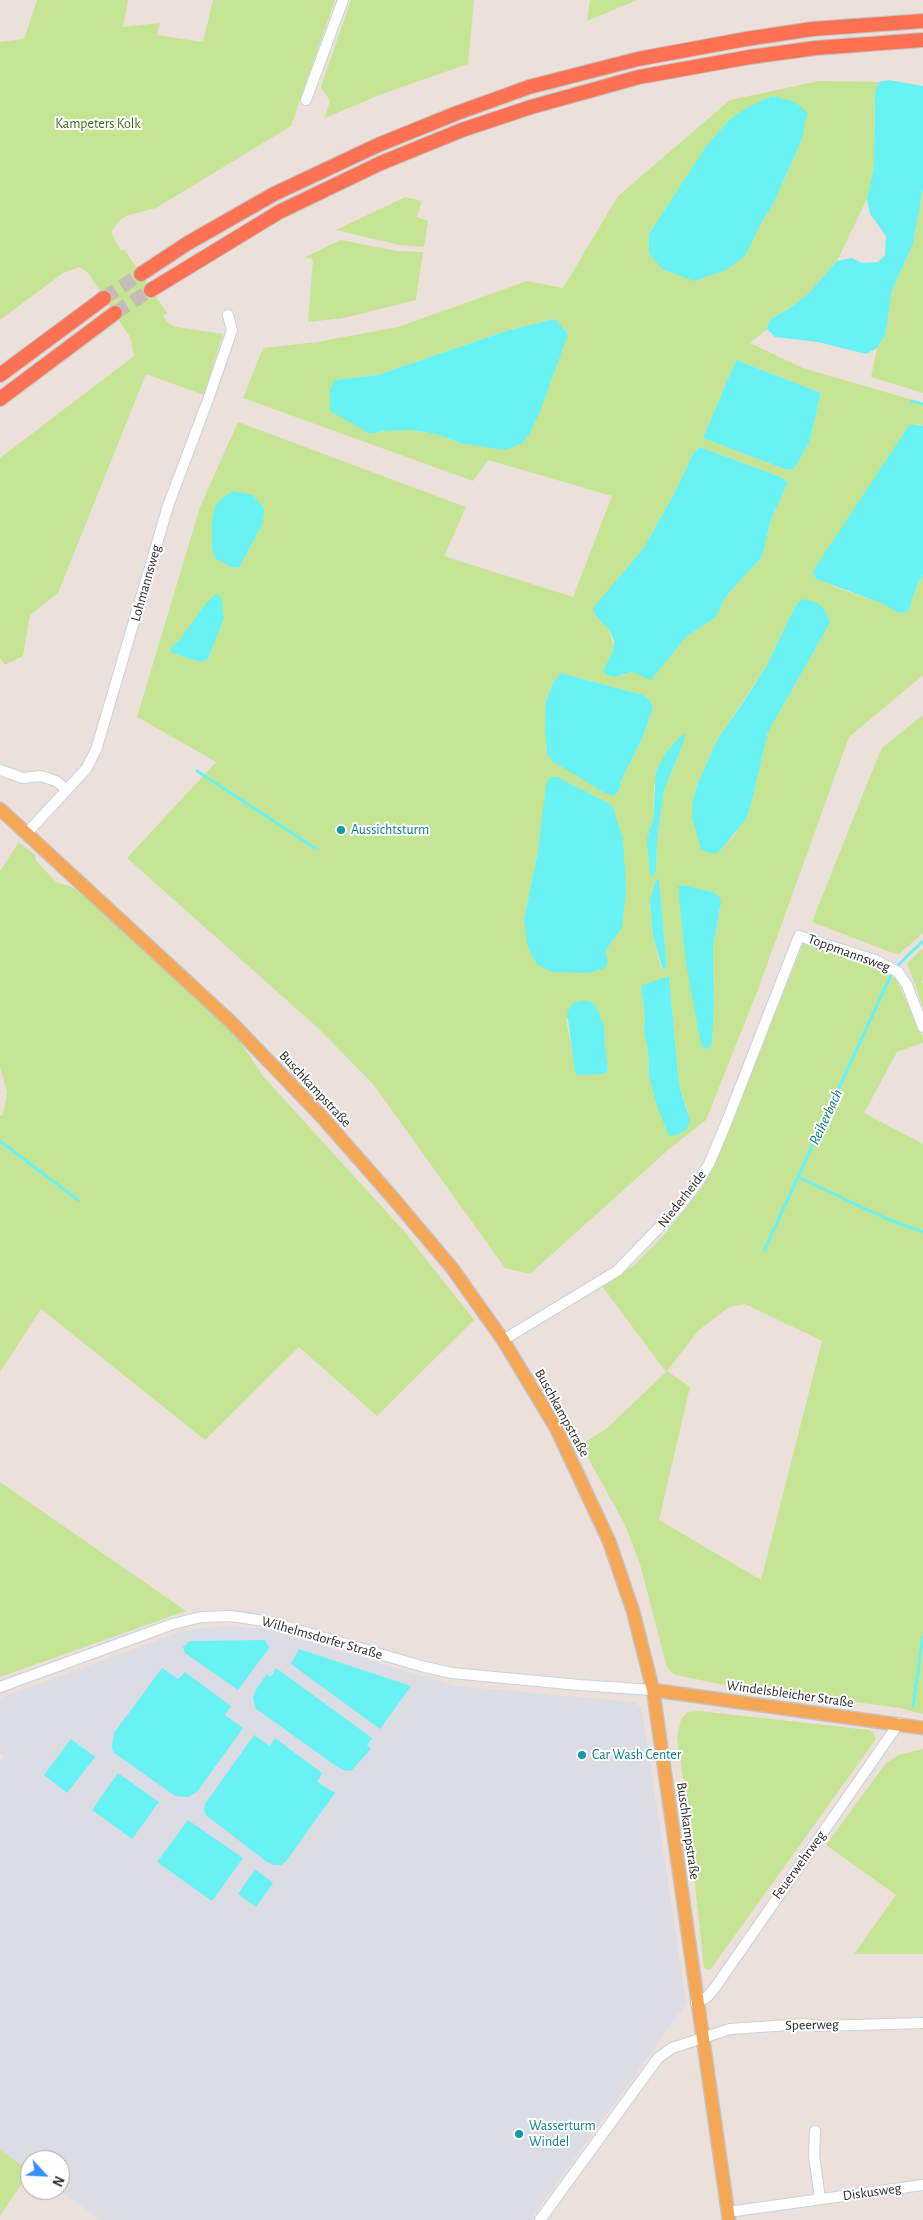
<!DOCTYPE html>
<meta charset="utf-8">
<style>
body{margin:0}
#map{position:relative;width:923px;height:2220px;overflow:hidden;background:#ece0db;font-family:"Alegreya Sans",sans-serif}
canvas{display:block}
.north{position:absolute;left:20px;top:2150px;width:50px;height:50px;box-sizing:border-box;background:#fff;border:1px solid #aaa;border-radius:50%;rotate:115deg;font-size:14px;font-weight:700;line-height:20px;text-align:center;color:#2a2a2a}
.north::after{content:'';display:block;margin:auto;width:18px;height:22px;background:#358fff;clip-path:polygon(50% 0,100% 100%,50% 72%,0 100%)}
</style>
<div id="map">
<canvas width="923" height="2220"></canvas>
<div class="north">N</div>
</div>
<script>
const context = document.querySelector('canvas').getContext('2d');
context.lineJoin = 'round';
function paint(path, color) { context.fillStyle = color; context.fill(path, 'evenodd'); }
const toPath = rows => new Path2D(rows.map(r => 'M' + r).join(''));
function strokePath(path, color, width, dash) { context.strokeStyle = color; context.lineWidth = width; context.lineCap = dash ? 'butt' : 'round'; context.setLineDash(dash || []); context.stroke(path); }
function label(font, color, halo, rows, align = 'center') {
  context.font = font + ' "Alegreya Sans",sans-serif'; context.lineWidth = 4; context.setLineDash([]); context.textBaseline = 'middle'; context.strokeStyle = halo; context.fillStyle = color; for (const [text, x, y, turn = 0] of rows) {
    context.save(); context.translate(x, y); context.rotate((+turn || 0) * Math.PI / 180); context.textAlign = isNaN(turn) ? turn : align; if (halo) context.strokeText(text, 0, 0); context.fillText(text, 0, 0); context.restore();
  }
}
paint(toPath([
 [222,1626,267,1629,456,1686,634,1702,642,1708,686,2004,530,2220,101,2220,58,2190,60,2190,60,2160,30,2160,30,2171,0,2150,0,1762,4,1756,0,1753,0,1698,180,1632]
]), '#dcdce4');
paint(toPath([
 [37,0,128,0,123,27,160,23,157,35,203,42,213,0,335,0,291,126,156,208,126,216,120,220,111,232,121,251,124,249,167,313,163,316,167,322,176,327,223,334,204,395,146,374,58,593,30,615,23,656,5,665,0,658,0,458,134,356,130,337,88,273,80,267,63,273,0,320,0,42,24,39],
 [351,0,474,0,468,64,382,94,325,118,330,101,321,87],
 [590,0,637,0,587,21],
 [819,81,879,82,875,92,874,167,867,199,837,261,809,293,790,308,769,320,767,329,750,343,803,368,923,403,923,426,918,424,832,586,881,603,899,613,908,611,917,585,923,575,923,675,849,737,759,987,706,1120,668,1150,530,1274,505,1268,373,1084,318,1028,127,858,216,762,137,717,200,507,238,422,466,507,444,556,573,597,612,496,488,460,473,481,243,398,263,348,317,342,398,327,527,281,563,288,618,196,730,100],
 [730,119,802,139,774,202,759,227,649,234,707,146],
 [555,319,568,334,460,443,436,434,410,430,383,431,370,434,334,380,377,375,509,330],
 [736,360,821,393,809,443,794,469,787,470,703,438],
 [700,447,783,478,788,483,771,519,762,557,726,596,716,617,686,637,675,650,632,672,620,676,610,631,596,616,594,608,643,549,674,494,694,452],
 [253,496,264,508,262,525,239,568,231,567,218,560],
 [798,602,830,623,768,732,752,800,735,834,718,853,693,799,697,785,717,740,767,665],
 [224,618,208,659,202,662,193,660,186,657,172,646],
 [561,673,643,695,649,699,653,708,644,734,621,781,619,790,547,754,545,728,546,701,554,681],
 [683,744,664,790,657,840,656,870,650,867,648,847,649,833,653,820,654,786],
 [538,851,622,928,605,951,608,962,524,919],
 [659,878,666,959,666,967,663,970,661,968,653,936,650,900,655,882],
 [682,885,713,892,720,910,713,948,714,1009,712,1041],
 [669,976,679,1085,688,1112,649,1077,648,1051,644,1033,645,1015,642,994,657,981],
 [566,1019,604,1026,605,1047,608,1071,572,1049],
 [923,188,923,393,871,377,877,348,885,336,892,290,913,244],
 [405,197,422,201,417,217,428,221,424,247,399,245,336,230],
 [341,240,397,251,423,252,416,300,344,318,308,322,313,260,305,257],
 [923,715,923,933,898,955,812,922,879,754,883,747],
 [19,842,35,855,36,861,56,882,72,887,97,906,224,1023,237,1037,262,1075,403,1230,474,1320,377,1416,299,1347,205,1440,41,1309,0,1372,0,1116,3,1115,7,1092,0,1067,0,871],
 [808,943,869,965,896,979,923,1038,923,1043,897,1052,864,1113,923,1144,923,1714,900,1708,719,1684,676,1675,670,1671,666,1664,640,1564,625,1525,581,1445,606,1429,666,1372,602,1286,635,1265,664,1235,703,1186,714,1166,803,944],
 [745,1304,822,1341,761,1580,659,1520,690,1387,667,1371,698,1331,729,1307],
 [923,948,923,979,921,982,923,983,923,1007,907,963],
 [0,1482,186,1611,0,1677],
 [699,1711,869,1730,873,1732,876,1739,710,1970,704,1968,685,1791,677,1738,681,1719,688,1712],
 [923,1749,923,1954,854,1954,896,1895,826,1845,886,1763,899,1755],
 [0,2150,30,2171,0,2216]
]), '#c5e595');
paint(toPath([
 [889,80,923,86,923,188,913,244,892,290,885,336,877,348,866,354,818,342,775,337,767,329,769,320,790,308,809,293,837,261,852,258,862,263,878,262,885,255,886,236,870,214,867,199,874,167,875,91,879,82],
 [772,96,795,102,807,112,802,139,774,202,759,227,745,256,726,270,694,281,662,269,649,253,649,234,707,145,730,119,750,106],
 [555,319,568,334,541,409,530,433,521,444,504,450,460,443,436,434,410,430,383,431,370,434,330,411,330,390,334,380,377,375,509,330],
 [736,360,821,393,809,443,794,469,787,470,703,438],
 [910,424,923,426,923,575,917,585,908,612,899,613,881,603,816,579,813,571],
 [700,447,783,478,788,483,771,519,762,557,726,596,716,617,686,637,651,680,632,672,614,677,607,675,603,671,613,651,614,641,610,631,596,616,593,608,643,549,674,494,694,452],
 [233,491,253,495,264,508,264,514,262,525,239,568,231,567,218,560,214,557,212,547,212,520,215,506,221,499],
 [216,594,221,597,224,618,208,659,202,662,193,660,170,652,172,646,179,641,206,603],
 [804,599,819,604,825,610,830,623,768,732,752,800,746,819,718,853,710,853,701,849,692,817,693,799,697,785,717,740,746,698,767,665,790,617,798,602],
 [561,673,643,695,649,699,653,708,644,734,621,781,619,790,614,796,605,793,552,761,547,754,545,728,546,701,554,681],
 [683,734,685,735,683,744,664,790,657,840,656,870,653,877,650,874,647,839,653,820,656,772,666,752],
 [550,777,557,777,612,805,623,840,626,890,622,928,605,951,608,962,605,968,588,973,551,972,537,964,528,948,524,919,538,851,546,785],
 [659,878,666,959,666,967,663,970,653,936,650,900,655,882],
 [682,885,713,892,719,896,721,902,713,948,714,1009,712,1041,710,1047,705,1049,701,1045,686,963,678,887],
 [669,976,679,1085,690,1121,686,1130,676,1135,669,1136,658,1109,649,1077,648,1051,644,1033,645,1015,642,994,642,985],
 [582,1001,589,1001,596,1006,604,1026,605,1047,608,1071,604,1074,578,1075,575,1072,567,1012,573,1003],
 [265,1640,269,1648,238,1690,185,1653,183,1647,190,1641],
 [299,1649,411,1686,380,1729,291,1664],
 [162,1668,178,1679,185,1672,231,1706,225,1715,243,1728,197,1792,188,1797,175,1796,113,1752,112,1747,114,1733],
 [276,1668,372,1738,367,1745,371,1749,351,1771,343,1770,336,1766,255,1708,253,1697,257,1688,267,1674,271,1677],
 [254,1735,270,1746,275,1738,322,1773,317,1782,335,1793,286,1861,281,1865,274,1865,267,1862,207,1816,204,1810,205,1804],
 [71,1739,95,1757,67,1793,44,1775],
 [118,1773,159,1802,132,1839,92,1810],
 [188,1820,243,1858,212,1901,157,1862],
 [255,1869,273,1883,256,1907,238,1894]
]), '#69f2f3');
strokePath(toPath([
 [912,401,923,404],
 [197,771,315,848],
 [923,941,900,963,890,977,798,1177,887,1219,923,1232],
 [0,1141,78,1200],
 [764,1251,798,1177],
 [913,1706,923,1637]
]), '#69f2f3', 3);
strokePath(toPath([
 [104,298,141,274],
 [115,313,151,290]
]), '#c5bcb8', 14, [14, 7]);
const minor = toPath([
 [306,100,343,0],
 [0,770,23,778,41,776,56,781,67,790],
 [27,833,86,769,96,750,168,506,209,397,232,330,228,315],
 [503,1340,617,1271,680,1206,698,1182,709,1164,725,1126,799,936,875,960,898,972,907,985,923,1027],
 [0,1687,173,1624,201,1617,231,1616,271,1622,421,1666,452,1673,579,1685,653,1690],
 [696,2003,707,1997,714,1989,899,1723],
 [815,2131,814,2155,820,2199],
 [728,2212,923,2185],
 [540,2220,658,2058,672,2048,730,2029,804,2024,820,2026,923,2023]
]);
const major = toPath([
 [0,809,231,1022,323,1118,393,1198,452,1268,503,1340,556,1428,609,1541,633,1611,653,1690,729,2220],
 [653,1690,923,1728]
]);
const highway = toPath([
 [141,274,188,243,274,194,378,145,457,113,529,87,638,59,746,39,812,29,923,21],
 [151,290,279,212,381,163,462,130,531,107,639,77,750,57,816,48,923,40],
 [0,375,104,298],
 [0,399,115,313]
]);
strokePath(minor, '#c9d2dc', 12);
strokePath(major, '#c3c3c3', 15);
strokePath(highway, '#c3c3c3', 16);
strokePath(minor, '#fff', 10);
strokePath(major, '#f6a756', 12);
strokePath(highway, '#ff7153', 14);
for (const [x, y, r, color] of [
 [341,830,5,"#0f9aa8"],
 [582,1755,5,"#0f9aa8"],
 [519,2134,5,"#0f9aa8"]
]) { const dot = new Path2D(); dot.arc(x, y, r, 0, 2 * Math.PI); context.fillStyle = color; context.fill(dot); strokePath(dot, '#fff', 2); }
label('14px', '#3d6917', '#fff', [
 ["Kampeters Kolk",98,124]
]);
label('14px', '#2a2a2a', '#fff', [
 ["Lohmannsweg",146,583,-74],
 ["Toppmannsweg",849,953,20],
 ["Buschkampstraße",315,1089,47],
 ["Niederheide",682,1199,-52],
 ["Buschkampstraße",562,1413,61],
 ["Wilhelmsdorfer Straße",322,1638,16],
 ["Windelsbleicher Straße",790,1694,8],
 ["Buschkampstraße",688,1831,82],
 ["Feuerwehrweg",799,1865,-54],
 ["Speerweg",812,2025,-1],
 ["Diskusweg",872,2192,-8]
]);
label('14px', '#0d838f', '#fff', [
 ["Aussichtsturm",351,830],
 ["Car Wash Center",592,1755],
 ["Wasserturm",529,2126],
 ["Windel",529,2142]
], 'left');
label('italic 15px', '#097f8a', '#fff', [
 ["Reiherbach",826,1117,-65]
]);
</script>
